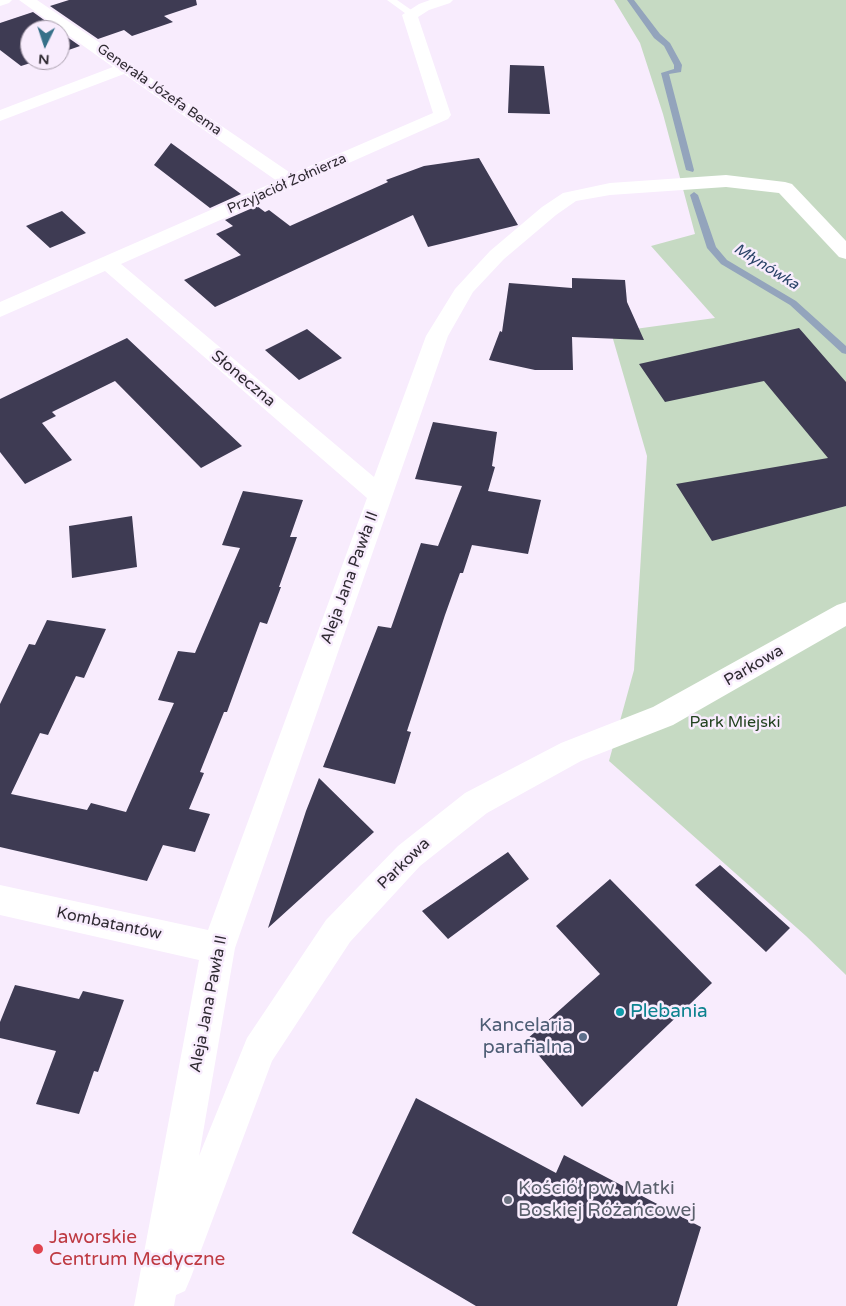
<!DOCTYPE html>
<meta charset="utf-8">
<style>
body{margin:0}
#map{position:relative;width:846px;height:1306px;overflow:hidden;background:#f8ecfd;font-family:"Varela Round",sans-serif}
canvas{display:block}
.north{position:absolute;left:20px;top:20px;width:50px;height:50px;box-sizing:border-box;background:#f8ecfd;border:1px solid #a89eac;border-radius:50%;rotate:184deg;font-size:14px;font-weight:700;line-height:20px;text-align:center;color:#2f2a32}
.north::after{content:'';display:block;margin:auto;width:18px;height:22px;background:#367089;clip-path:polygon(50% 0,100% 100%,50% 72%,0 100%)}
</style>
<div id="map">
<canvas width="846" height="1306"></canvas>
<div class="north">N</div>
</div>
<script>
const context = document.querySelector('canvas').getContext('2d');
context.lineJoin = 'round';
function paint(path, color) { context.fillStyle = color; context.fill(path, 'evenodd'); }
const toPath = rows => new Path2D(rows.map(r => 'M' + r).join(''));
function strokePath(path, color, width, dash) { context.strokeStyle = color; context.lineWidth = width; context.lineCap = dash ? 'butt' : 'round'; context.setLineDash(dash || []); context.stroke(path); }
function label(font, color, halo, rows, align = 'center') {
  context.font = font + ' "Varela Round",sans-serif'; context.lineWidth = 5; context.setLineDash([]); context.textBaseline = 'middle'; context.strokeStyle = halo; context.fillStyle = color; for (const [text, x, y, turn = 0] of rows) {
    context.save(); context.translate(x, y); context.rotate((+turn || 0) * Math.PI / 180); context.textAlign = isNaN(turn) ? turn : align; if (halo) context.strokeText(text, 0, 0); context.fillText(text, 0, 0); context.restore();
  }
}
paint(toPath([
 [614,0,846,0,846,975,806,936,609,761,634,670,647,456,613,339,613,332,715,318,651,246,695,234,663,114,640,43]
]), '#c6dac3');
paint(toPath([
 [627,0,634,0,660,34,670,43,682,65,681,72,669,74,694,170,693,172,686,170,661,73,674,69,674,65,664,46,654,38,627,0],
 [694,192,698,195,716,247,727,260,796,301,846,346,846,354,842,353,790,305,721,264,707,248,690,195,694,192]
]), '#93a4bc');
paint(toPath([
 [69,0,196,0,197,5,164,16,173,22,132,36,124,30,98,39,50,6],
 [33,12,58,30,30,30,30,60,40,60,21,66,0,50,0,23],
 [60,32,80,46,60,53],
 [510,65,544,66,550,114,508,113],
 [171,143,241,194,210,208,154,165],
 [479,158,518,225,428,247,413,215,215,307,184,280,241,255,216,234,233,226,225,220,257,206,265,212,269,210,290,226,388,182,386,180,424,166],
 [62,211,86,233,50,248,26,226],
 [572,278,625,280,627,302,644,340,572,337,573,370,535,370,489,360,500,331,502,332,509,283,572,288],
 [799,328,846,382,846,506,712,541,676,484,828,458,764,381,665,402,639,364],
 [307,329,342,358,299,380,265,350],
 [127,338,242,446,201,468,115,381,52,412,56,416,42,423,72,460,25,484,0,452,0,399],
 [433,422,497,432,492,466,495,467,488,491,541,500,528,554,472,545,463,573,460,573,445,615,407,731,411,732,395,784,323,767,378,626,391,628,421,543,438,546,462,486,415,479],
 [243,491,303,500,290,537,297,537,279,587,281,587,267,624,260,622,227,712,224,712,200,772,204,773,189,809,210,814,195,852,163,845,147,881,0,847,0,704,29,644,35,645,47,620,106,629,84,678,76,676,48,735,40,733,11,794,87,810,91,803,126,812,174,703,158,700,178,651,195,653,240,548,222,545],
 [132,516,137,567,72,578,69,526],
 [319,778,374,832,268,928,306,811],
 [508,852,529,879,448,939,422,911],
 [720,865,790,928,766,952,695,885],
 [610,879,712,983,582,1107,526,1040,600,974,556,926],
 [15,985,79,999,83,991,124,1000,98,1072,94,1071,79,1114,36,1104,56,1051,0,1038,0,1022],
 [416,1098,556,1173,564,1155,701,1227,677,1306,476,1306,352,1233]
]), '#3e3b53');
paint(toPath([
 [387,0,397,0,417,14,412,17,409,16,387,0]
]), '#fff');
paint(toPath([
 [0,0,12,0,9,3,0,6,0,0],
 [19,0,37,0,128,62,133,64,135,67,292,174,433,113,402,15,419,4,430,0,453,0,450,3,429,10,418,17,451,115,448,119,121,264,374,477,426,336,455,289,490,251,542,207,563,193,610,183,726,175,785,182,792,184,846,241,846,259,839,257,779,193,726,187,610,195,576,201,556,215,504,259,473,292,448,336,235,948,199,1156,247,1038,326,920,398,846,465,793,561,743,653,707,837,605,846,602,846,626,673,725,581,761,487,813,420,866,350,942,272,1061,191,1277,185,1291,176,1295,174,1306,134,1306,199,960,0,915,0,885,208,930,367,498,105,271,0,317,0,302,277,181,124,74,0,121,0,110,113,67,19,0]
]), '#fff');
for (const [x, y, r, color] of [
 [620,1012,5,"#0f9aa8"],
 [583,1037,5,"#5c6f8a"],
 [508,1200,5,"#6b7280"],
 [38,1249,6,"#e0444e"]
]) { const dot = new Path2D(); dot.arc(x, y, r, 0, 2 * Math.PI); context.fillStyle = color; context.fill(dot); strokePath(dot, '#f8ecfd', 2); }
label('14px', '#2f2a32', '#f8ecfd', [
 ["Generała Józefa Bema",159,90,35],
 ["Przyjaciół Żołnierza",287,184,-24]
]);
label('italic 15px', '#2a4368', '#f8ecfd', [
 ["Młynówka",766,267,32]
]);
label('16px', '#2f2a32', '#f8ecfd', [
 ["Słoneczna",243,379,40],
 ["Aleja Jana Pawła II",350,578,-70],
 ["Parkowa",754,666,-30],
 ["Parkowa",404,864,-44],
 ["Kombatantów",109,924,12],
 ["Aleja Jana Pawła II",209,1004,-79]
]);
label('16px', '#22421f', '#f8ecfd', [
 ["Park Miejski",735,723]
]);
label('19px', '#0d838f', '#f8ecfd', [
 ["Plebania",630,1012]
], 'left');
label('19px', '#4e5e75', '#f8ecfd', [
 ["Kancelaria",573,1026],
 ["parafialna",573,1048]
], 'right');
label('19px', '#5b616d', '#f8ecfd', [
 ["Kościół pw. Matki",518,1189],
 ["Boskiej Różańcowej",518,1211]
], 'left');
label('19px', '#be3a42', '#f8ecfd', [
 ["Jaworskie",49,1238],
 ["Centrum Medyczne",49,1260]
], 'left');
</script>
